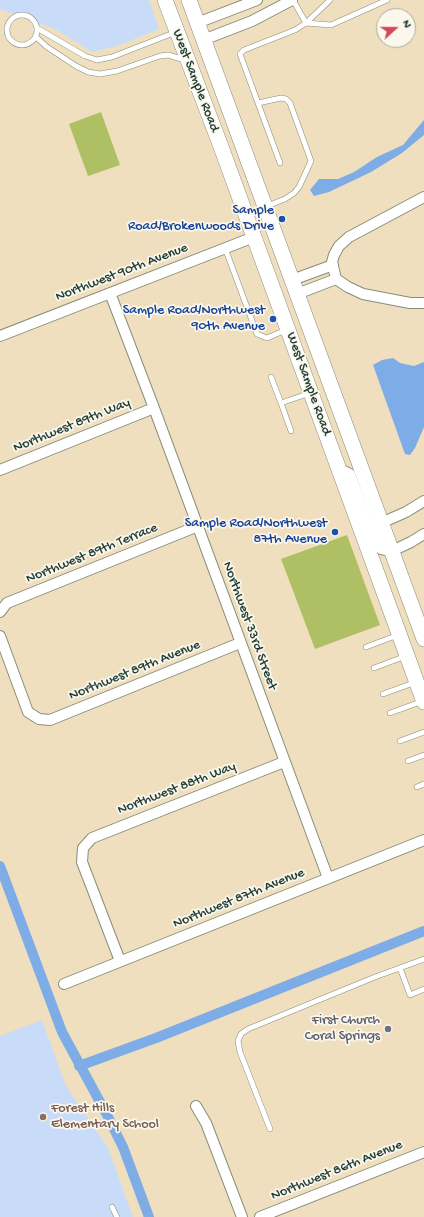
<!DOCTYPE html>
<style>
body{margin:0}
#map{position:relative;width:424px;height:1217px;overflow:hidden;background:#efdfbe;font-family:"Gochi Hand",sans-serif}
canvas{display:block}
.north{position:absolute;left:376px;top:8px;width:40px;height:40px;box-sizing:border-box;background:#fbf7ec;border:1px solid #a3ada2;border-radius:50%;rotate:69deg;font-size:11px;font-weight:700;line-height:16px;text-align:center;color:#1f3d34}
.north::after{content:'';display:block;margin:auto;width:14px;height:18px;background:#d1495b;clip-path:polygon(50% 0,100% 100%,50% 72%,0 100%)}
</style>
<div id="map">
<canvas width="424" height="1217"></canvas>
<div class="north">N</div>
</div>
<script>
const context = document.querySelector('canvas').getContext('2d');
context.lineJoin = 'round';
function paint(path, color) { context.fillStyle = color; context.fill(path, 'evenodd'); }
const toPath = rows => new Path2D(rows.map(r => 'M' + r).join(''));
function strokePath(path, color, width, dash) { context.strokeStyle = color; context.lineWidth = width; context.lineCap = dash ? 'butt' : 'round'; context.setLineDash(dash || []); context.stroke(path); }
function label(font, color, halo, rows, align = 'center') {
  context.font = font + ' "Gochi Hand",sans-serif'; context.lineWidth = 3.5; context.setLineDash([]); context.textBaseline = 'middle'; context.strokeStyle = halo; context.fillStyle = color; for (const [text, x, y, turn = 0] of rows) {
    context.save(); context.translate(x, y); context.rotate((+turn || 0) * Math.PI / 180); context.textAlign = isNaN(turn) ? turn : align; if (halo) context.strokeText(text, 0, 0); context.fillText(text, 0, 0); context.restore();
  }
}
paint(toPath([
 [0,0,149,0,159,29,117,46,92,52,55,29,0,9],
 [42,1020,66,1086,108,1148,133,1217,0,1217,0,1036]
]), '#c8dcf9');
paint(toPath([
 [101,112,120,165,88,176,69,124],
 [347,535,380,625,315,649,281,559]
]), '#afc064');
paint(toPath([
 [424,120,424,135,402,153,371,172,329,192,314,196,310,190,319,179,338,179,354,172,377,157,403,145],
 [393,358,400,363,414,366,424,362,424,427,415,448,410,455,405,454,373,365,382,360]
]), '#7dace7');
strokePath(toPath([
 [0,866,62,1032,106,1113,123,1147,149,1217],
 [79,1066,156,1038,424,931]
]), '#7dace7', 10);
const lane = toPath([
 [293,0,306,23,330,0],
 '7 30a15 15 0 1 1 30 0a15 15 0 1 1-30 0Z',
 [37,28,85,56,97,60,112,57,176,32],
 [36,37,47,47,76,66,88,72,100,74,117,71,160,56,168,55,185,60],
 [258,103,281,98,286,99,290,103,311,161,299,187,294,193,285,199,267,206],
 [280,163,240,54,244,50,295,30,306,23,331,25,387,0],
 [225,248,257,334,267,338,286,330],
 [271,377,281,403],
 [291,431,281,403,310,393],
 [366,647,398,635],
 [374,668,406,656],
 [383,694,416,682],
 [390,713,423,701],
 [400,741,424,732],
 [408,761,424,755],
 [417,787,424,784],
 [400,968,410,995,424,989],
 [270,1129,240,1052,238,1041,241,1034,248,1029,375,977,424,959],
 [112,1207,117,1217]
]);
const street = toPath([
 [197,23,257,0],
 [203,40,252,21,292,0],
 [424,197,349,237,339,246,334,255,332,262,336,279,348,287,363,294,410,303,424,303],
 [292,280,333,265],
 [110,293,154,408,328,878],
 [297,294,336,279],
 [0,336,254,237],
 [338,468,350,474,374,537,381,549,392,551,411,542,424,534],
 [0,470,154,408],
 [381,523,406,512,424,501],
 [0,612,7,603,198,526],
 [0,636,28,712,39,719,50,720,240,643],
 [120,961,82,862,83,848,92,838,284,762],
 [64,984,424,840],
 [196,1106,206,1123,242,1217],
 [260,1217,424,1152]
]);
const primary = toPath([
 [165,0,220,144,424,702],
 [189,0,424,639]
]);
strokePath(lane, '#878e79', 6);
strokePath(street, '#878e79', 12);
strokePath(primary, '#878e79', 16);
strokePath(lane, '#fff', 5);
strokePath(street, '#fff', 10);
strokePath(primary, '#fff', 15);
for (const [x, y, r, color] of [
 [282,219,4,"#1a4fb4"],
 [273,319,4,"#1a4fb4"],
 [335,532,4,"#1a4fb4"],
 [388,1029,4,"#6b7280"],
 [43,1117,4,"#8d6e63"]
]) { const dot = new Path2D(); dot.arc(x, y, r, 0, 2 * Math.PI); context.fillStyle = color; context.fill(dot); strokePath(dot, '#fbf7ec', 1.5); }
label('14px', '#1f3d34', '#fbf7ec', [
 ["West Sample Road",195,81,69],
 ["Northwest 90th Avenue",122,273,-21],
 ["West Sample Road",308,384,70],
 ["Northwest 89th Way",72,426,-22],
 ["Northwest 89th Terrace",92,554,-22],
 ["Northwest 33rd Street",249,626,70],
 ["Northwest 89th Avenue",135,671,-22],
 ["Northwest 88th Way",177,789,-21],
 ["Northwest 87th Avenue",239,899,-22],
 ["Northwest 86th Avenue",337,1171,-22]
]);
label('14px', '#164399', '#fbf7ec', [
 ["Sample",274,211],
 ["Road/Brokenwoods Drive",274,227],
 ["Sample Road/Northwest",265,311],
 ["90th Avenue",265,327],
 ["Sample Road/Northwest",327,524],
 ["87th Avenue",327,540]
], 'right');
label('14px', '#5b616d', '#fbf7ec', [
 ["First Church",380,1021],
 ["Coral Springs",380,1037]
], 'right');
label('14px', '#785e54', '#fbf7ec', [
 ["Forest Hills",51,1109],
 ["Elementary School",51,1125]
], 'left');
</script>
